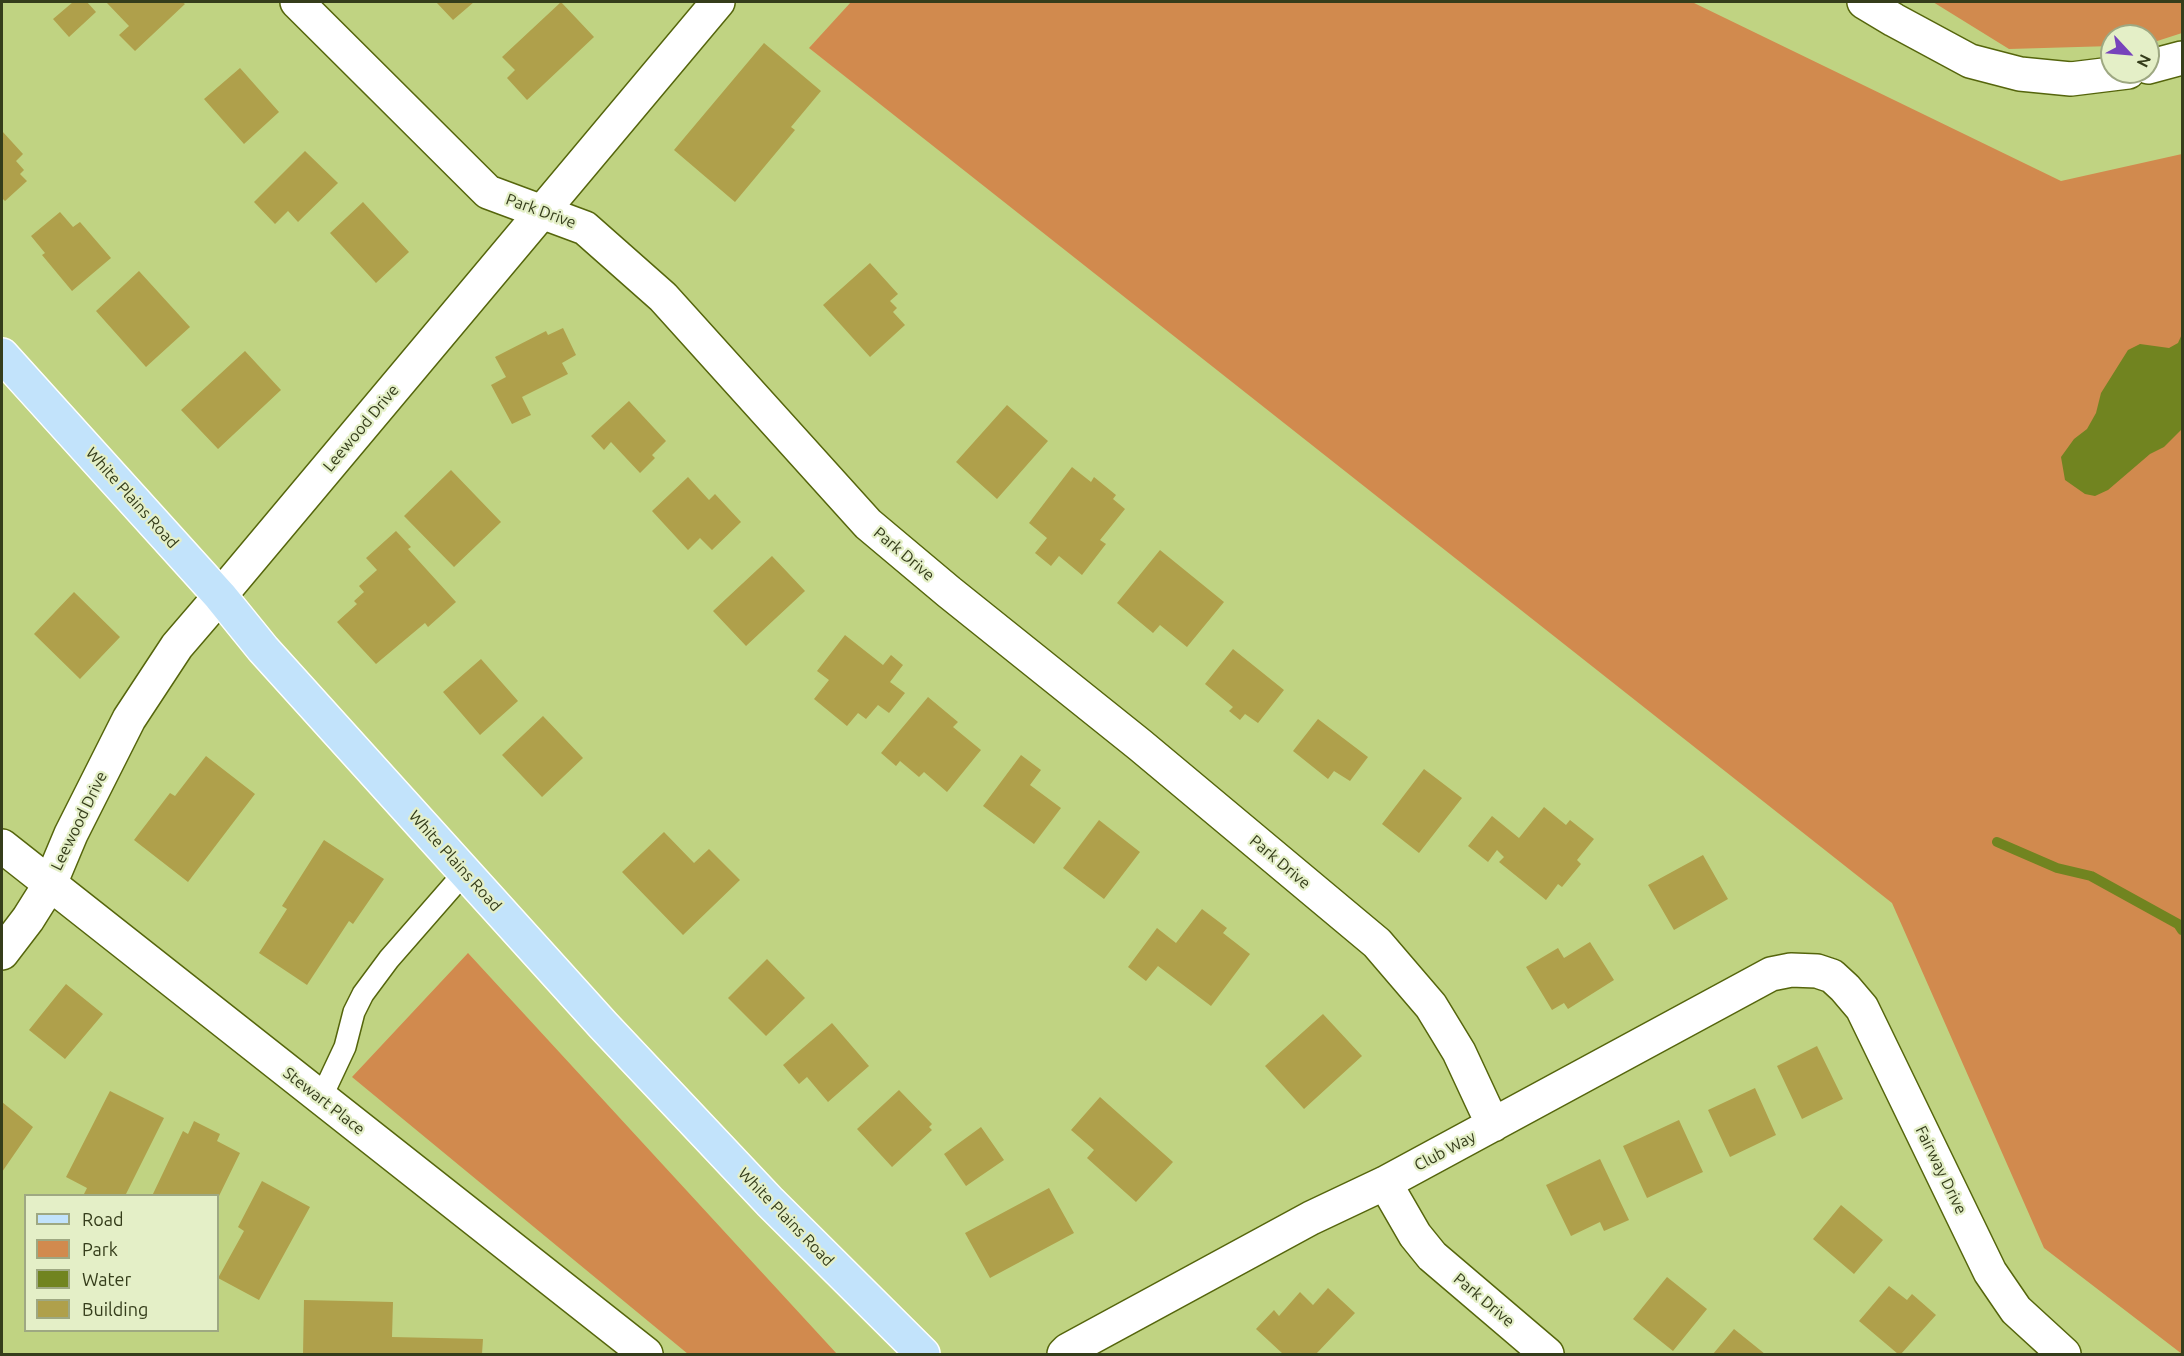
<!DOCTYPE html>
<style>
body{margin:0}
#map{position:relative;width:2184px;height:1356px;overflow:hidden;background:#c0d382;font-family:Ubuntu,sans-serif}
canvas{display:block}
.frame{position:absolute;inset:0;border:3px solid #353d1b;pointer-events:none}
.legend{position:absolute;left:24px;top:1194px;width:195px;height:138px;box-sizing:border-box;background:#e4efc7;border:2px solid #9ea882;margin:0;padding:8px 10px;list-style:none;font-size:18px;color:#353d1b}
.legend li{display:flex;align-items:center;gap:12px;height:30px}
.legend b{width:30px;border:2px solid #9ea882}
.north{position:absolute;left:2100px;top:24px;width:60px;height:60px;box-sizing:border-box;background:#e4efc7;border:2px solid #9ea882;border-radius:50%;rotate:116deg;font-size:16px;font-weight:700;line-height:24px;text-align:center;color:#353d1b}
.north::after{content:'';display:block;margin:auto;width:21px;height:27px;background:#7743bb;clip-path:polygon(50% 0,100% 100%,50% 72%,0 100%)}
</style>
<div id="map">
<canvas width="2184" height="1356"></canvas>
<div class="frame"></div>
<ul class="legend">
<li><b style="height:8px;background:#c2e3fb"></b>Road</li>
<li><b style="height:16px;background:#d18a4e"></b>Park</li>
<li><b style="height:16px;background:#718420"></b>Water</li>
<li><b style="height:16px;background:#afa04b"></b>Building</li>
</ul>
<div class="north">N</div>
</div>
<script>
const context = document.querySelector('canvas').getContext('2d');
context.lineJoin = 'round';
function paint(path, color) { context.fillStyle = color; context.fill(path, 'evenodd'); }
const toPath = rows => new Path2D(rows.map(r => 'M' + r).join(''));
function strokePath(path, color, width, dash) { context.strokeStyle = color; context.lineWidth = width; context.lineCap = dash ? 'butt' : 'round'; context.setLineDash(dash || []); context.stroke(path); }
function label(font, color, halo, rows, align = 'center') {
  context.font = font + ' Ubuntu,sans-serif'; context.lineWidth = 4.5; context.setLineDash([]); context.textBaseline = 'middle'; context.strokeStyle = halo; context.fillStyle = color; for (const [text, x, y, turn = 0] of rows) {
    context.save(); context.translate(x, y); context.rotate((+turn || 0) * Math.PI / 180); context.textAlign = isNaN(turn) ? turn : align; if (halo) context.strokeText(text, 0, 0); context.fillText(text, 0, 0); context.restore();
  }
}
paint(toPath([
 [851,2,1692,2,2061,181,2182,154,2182,1354,2044,1248,1892,903,809,48],
 [1933,2,2182,2,2182,33,2148,44,2148,36,2112,36,2112,46,2009,49],
 [468,953,837,1354,688,1354,352,1077]
]), '#d18a4e');
paint(toPath([
 [2182,334,2182,429,2164,447,2150,454,2108,490,2095,496,2085,494,2065,480,2061,457,2074,439,2087,429,2096,413,2101,393,2128,350,2140,344,2169,348,2178,343]
]), '#718420');
strokePath(toPath([
 [1997,842,2057,868,2091,876,2178,924,2182,930]
]), '#718420', 10);
paint(toPath([
 [73,2,87,2,96,12,69,37,53,19],
 [106,2,182,2,185,4,135,51,119,35,129,26],
 [436,2,474,2,453,20],
 [561,2,594,37,527,100,507,78,515,70,502,57],
 [764,43,821,91,791,127,795,130,735,202,674,150],
 [240,68,279,112,244,144,204,99],
 [2,131,23,154,16,161,24,170,20,174,27,181,5,201,2,198],
 [305,151,338,183,298,222,288,211,275,224,254,202],
 [363,202,409,252,376,283,330,233],
 [60,212,73,227,80,222,111,258,72,291,42,255,45,253,31,236],
 [870,263,898,294,890,301,897,308,893,312,905,325,870,357,823,305],
 [139,271,190,327,146,367,96,311],
 [563,328,576,355,562,363,568,374,522,397,531,415,512,424,491,385,506,377,495,357,546,331,548,335],
 [245,351,281,390,218,449,181,410],
 [629,401,666,441,652,455,655,458,640,473,611,442,604,450,591,436],
 [1007,405,1048,441,997,499,956,462],
 [1072,467,1091,482,1094,477,1116,495,1113,499,1125,509,1100,540,1106,544,1082,575,1059,556,1051,566,1035,553,1047,538,1029,523],
 [451,470,501,522,454,567,404,516],
 [688,477,709,500,715,494,741,522,712,550,700,538,688,550,652,511],
 [396,531,411,547,408,549,456,602,428,627,425,623,376,664,337,622,357,604,354,601,364,592,359,586,377,570,366,558],
 [1160,550,1224,602,1187,647,1160,625,1153,633,1117,603],
 [772,556,805,591,746,646,713,611],
 [74,592,120,637,80,679,34,634],
 [845,635,883,665,891,655,903,665,890,682,905,693,889,713,878,705,866,719,858,713,847,726,814,699,829,680,817,671],
 [1233,649,1284,690,1258,723,1245,714,1240,720,1229,711,1233,707,1205,684],
 [481,659,518,701,480,735,443,692],
 [928,697,958,722,953,727,981,750,947,792,924,772,919,777,900,761,896,766,881,753],
 [543,716,583,758,542,797,502,755],
 [1318,719,1368,757,1350,781,1334,771,1328,779,1293,751],
 [1021,755,1041,770,1030,785,1061,808,1034,844,983,806],
 [206,756,255,794,188,882,134,840,170,793,175,796],
 [1424,769,1462,798,1419,853,1382,824],
 [1544,807,1566,825,1570,820,1594,839,1577,860,1581,864,1562,887,1558,884,1546,900,1499,862,1504,857,1497,850,1488,862,1468,846,1492,816,1519,838],
 [1099,820,1140,852,1104,899,1063,868],
 [664,832,694,863,709,849,740,880,683,935,622,872],
 [324,840,384,879,353,924,349,921,307,985,259,953,287,909,282,906],
 [1703,855,1728,899,1674,930,1648,885],
 [1202,909,1227,928,1223,933,1250,954,1211,1006,1158,966,1146,981,1128,967,1157,928,1176,943],
 [1590,942,1614,980,1568,1009,1564,1003,1552,1010,1526,967,1558,948,1564,958],
 [767,959,805,998,766,1036,728,998],
 [66,984,103,1014,65,1059,29,1030],
 [1323,1014,1362,1056,1304,1109,1265,1066],
 [832,1023,869,1066,828,1102,807,1077,799,1084,783,1065],
 [1817,1046,1843,1099,1802,1119,1777,1066],
 [1755,1088,1776,1135,1730,1157,1708,1110],
 [899,1090,932,1124,929,1127,932,1130,892,1167,857,1129],
 [110,1091,164,1118,125,1196,83,1196,87,1188,66,1177],
 [1100,1097,1173,1162,1136,1202,1087,1158,1094,1150,1071,1130],
 [2,1102,33,1127,2,1172],
 [1679,1120,1703,1172,1647,1198,1623,1146],
 [194,1121,220,1134,217,1141,240,1153,219,1196,152,1196,183,1131,188,1134],
 [981,1127,1004,1160,966,1186,944,1154],
 [1600,1159,1629,1220,1604,1231,1600,1222,1571,1236,1546,1185],
 [262,1181,310,1207,259,1300,218,1278,244,1231,238,1227],
 [1049,1188,1074,1233,990,1278,965,1233],
 [1841,1205,1883,1240,1854,1274,1813,1239],
 [1667,1277,1707,1309,1673,1351,1633,1319],
 [1889,1286,1907,1300,1912,1294,1936,1315,1901,1354,1898,1354,1859,1321],
 [1328,1288,1355,1313,1316,1354,1283,1354,1256,1329,1274,1310,1279,1316,1300,1292,1313,1305],
 [304,1300,393,1302,392,1337,483,1339,482,1354,303,1354],
 [1734,1329,1765,1354,1713,1354]
]), '#afa04b');
const service = toPath([
 [321,1098,345,1047,354,1012,363,994,389,959,465,872]
]);
const minor = toPath([
 [297,2,488,192,585,228,663,297,868,524,949,592,1140,745,1377,943,1431,1006,1459,1052,1493,1125],
 [2,846,646,1354],
 [2,953,28,919,50,884,71,834,129,719,177,646,220,596],
 [1385,1183,1415,1235,1432,1256,1547,1354],
 [1064,1354,1068,1350,1311,1218,1385,1183,1771,974,1791,970,1817,971,1832,976,1845,988,1862,1008,1990,1272,2016,1310,2064,1354]
]);
const tertiary = toPath([
 [1864,2,1894,20,1970,61,2020,74,2071,79,2128,72],
 [2148,67,2182,58],
 [220,596,718,2]
]);
const primary = toPath([
 [2,355,220,596,263,649,603,1025,770,1202,923,1354]
]);
strokePath(service, '#55650c', 24);
strokePath(minor, '#55650c', 36);
strokePath(tertiary, '#55650c', 36);
strokePath(primary, '#fff', 36);
strokePath(service, '#fff', 21);
strokePath(minor, '#fff', 33);
strokePath(tertiary, '#fff', 33);
strokePath(primary, '#c2e3fb', 33);
label('16px', '#353d1b', '#e4efc7', [
 ["Park Drive",541,211,20],
 ["Leewood Drive",361,428,-50],
 ["White Plains Road",132,498,48],
 ["Park Drive",904,554,40],
 ["Leewood Drive",79,821,-64],
 ["White Plains Road",455,861,48],
 ["Park Drive",1280,862,40],
 ["Stewart Place",324,1101,38],
 ["Club Way",1445,1151,-28],
 ["Fairway Drive",1941,1170,64],
 ["White Plains Road",786,1217,46],
 ["Park Drive",1484,1300,40]
]);
</script>
